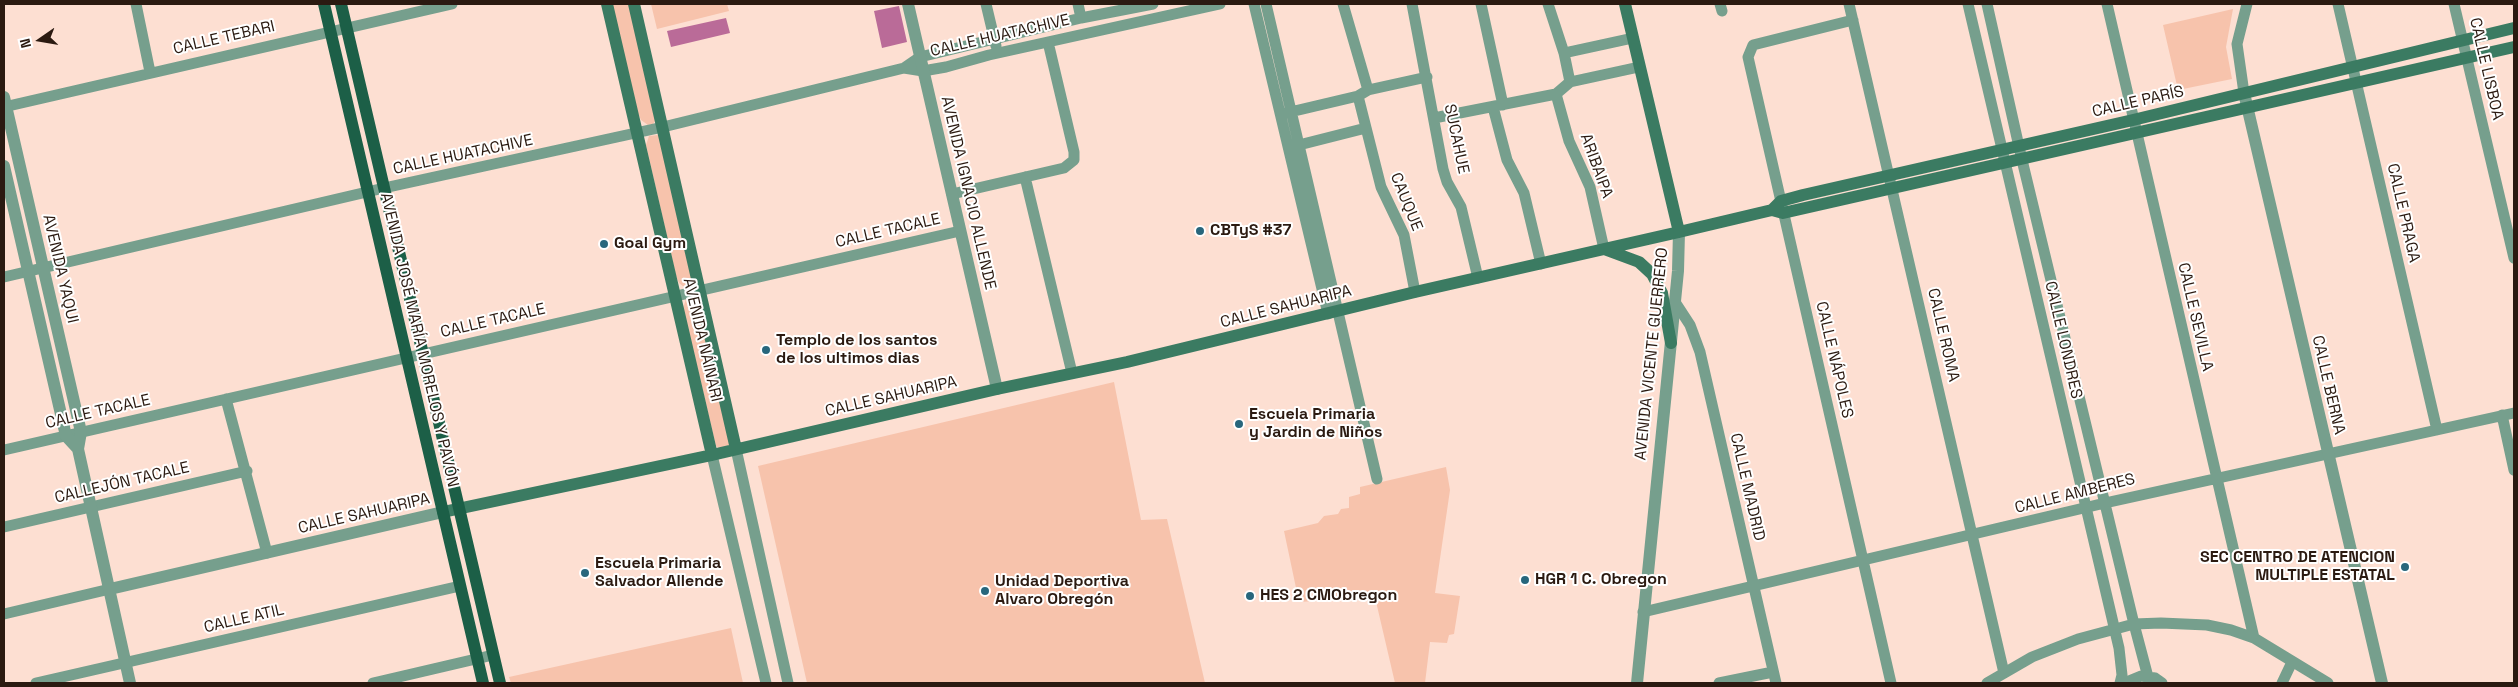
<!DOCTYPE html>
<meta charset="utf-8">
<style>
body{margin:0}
#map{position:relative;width:2518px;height:687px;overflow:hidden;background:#fddfd2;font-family:"Space Grotesk",sans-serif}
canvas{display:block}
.frame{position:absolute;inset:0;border:5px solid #2b1a11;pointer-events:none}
.north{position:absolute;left:15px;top:15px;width:50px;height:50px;-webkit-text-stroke:4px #fff;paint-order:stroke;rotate:257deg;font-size:14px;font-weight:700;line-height:20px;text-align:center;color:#2b1a11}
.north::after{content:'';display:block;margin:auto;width:18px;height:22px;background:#2b1a11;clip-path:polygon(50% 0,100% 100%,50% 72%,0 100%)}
</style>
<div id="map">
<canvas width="2518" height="687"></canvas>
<div class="frame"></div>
<div class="north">N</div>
</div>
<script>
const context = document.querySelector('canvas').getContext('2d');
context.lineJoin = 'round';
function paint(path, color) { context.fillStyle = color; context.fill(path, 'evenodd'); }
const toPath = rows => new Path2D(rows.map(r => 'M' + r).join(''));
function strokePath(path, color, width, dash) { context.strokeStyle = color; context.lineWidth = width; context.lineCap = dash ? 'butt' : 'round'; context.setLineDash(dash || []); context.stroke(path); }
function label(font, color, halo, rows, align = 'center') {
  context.font = font + ' "Space Grotesk",sans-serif'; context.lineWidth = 4; context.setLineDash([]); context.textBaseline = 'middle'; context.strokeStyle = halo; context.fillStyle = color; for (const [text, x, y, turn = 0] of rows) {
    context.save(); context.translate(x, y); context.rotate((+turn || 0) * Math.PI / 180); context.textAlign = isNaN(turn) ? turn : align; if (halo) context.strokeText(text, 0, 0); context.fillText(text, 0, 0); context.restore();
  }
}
paint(toPath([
 [612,4,630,4,656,120,653,124,648,125,641,120,638,113],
 [651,4,727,4,729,11,657,29],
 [2233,9,2226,47,2232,79,2178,90,2163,25],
 [658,135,662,138,693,283,691,287,685,288,679,283,676,276,646,145,649,136],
 [694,297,698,301,730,446,722,450,716,446,683,308,686,299],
 [1114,382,1141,520,1167,519,1205,683,807,683,758,466],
 [1446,467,1450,490,1435,593,1460,596,1454,634,1449,635,1447,643,1430,642,1425,683,1395,683,1374,593,1347,599,1299,602,1284,531,1318,523,1324,516,1338,514,1341,509,1349,508,1349,497,1360,494,1360,487],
 [731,628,743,683,511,683,509,677]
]), '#f7c3ac');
paint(toPath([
 [899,6,907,42,882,48,874,11],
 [726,18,730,33,671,47,667,31]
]), '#ba6b98');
strokePath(toPath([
 [136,4,150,72],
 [986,4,996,46],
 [1078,4,1081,18],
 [1254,4,1328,314],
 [1266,4,1377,479],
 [1343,4,1368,90],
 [1412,4,1443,169,1447,182,1461,207,1478,278],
 [1481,4,1503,105],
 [1548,4,1564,53,1570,82],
 [1720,4,1722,11],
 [1849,4,2004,673],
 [1968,4,2119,648,2122,675,2120,683],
 [1987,4,2022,160,2134,624,2148,677],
 [2107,4,2254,638],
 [2338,4,2437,430],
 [2454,4,2514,258],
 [1853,20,1753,45,1748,57,1891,683],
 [1564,53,1633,38],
 [904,68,923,71,946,67,989,55,1220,4],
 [2244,93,2237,44,2247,4],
 [1556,94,1569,141,1590,187,1604,249],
 [1358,96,1381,187,1404,235,1415,292],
 [4,107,452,4],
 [1493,107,1507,160,1524,193,1541,264],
 [1286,113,1358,96,1368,90,1427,77],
 [1434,118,1556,94,1570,82,1639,67],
 [1291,147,1366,128],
 [1025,177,1072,373],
 [952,194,1064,168,1074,160,1074,152,1048,42],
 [4,277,384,188,663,127,904,68,920,57,1081,18,1153,4],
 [1675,302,1690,325,1700,352,1776,683],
 [226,399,267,553],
 [2502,415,2514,470],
 [736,449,788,683],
 [4,450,960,231],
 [712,455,766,683],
 [4,527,247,471],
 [1643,612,2105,503,2514,413],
 [4,614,110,589],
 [36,683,460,586],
 [373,683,493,655],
 [1719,683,1773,672],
 [1987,683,2032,657,2078,639,2134,624,2161,623,2207,625,2231,630,2254,638,2328,683],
 [2124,683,2141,676,2155,678,2162,683],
 [2282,683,2292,662]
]), '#769f8d', 11);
strokePath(toPath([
 [908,4,997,389],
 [2244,93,2382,683],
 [4,97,81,432,78,449,130,683],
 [4,166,66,436,78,449],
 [110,589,443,512],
 [1637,683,1678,271,1679,232]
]), '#769f8d', 12);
strokePath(toPath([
 [607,4,712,455],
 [634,4,736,449],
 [1625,4,1679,232],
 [1772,210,1783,213,2514,47],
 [1604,249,1639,262,1652,274,1662,293,1671,343],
 [443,512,712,455,997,389,1127,362,1415,292,1679,232,1772,210,1781,201,1803,195,2133,120,2514,28]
]), '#3b7b62', 12);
strokePath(toPath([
 [324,4,483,683],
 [341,4,500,683]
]), '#1c5f47', 12);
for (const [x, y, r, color] of [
 [1200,231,5,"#28667c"],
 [604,244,5,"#28667c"],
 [766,350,5,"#28667c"],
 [1239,424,5,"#28667c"],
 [2405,567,5,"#28667c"],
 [585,573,5,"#28667c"],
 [1525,580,5,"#28667c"],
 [985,591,5,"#28667c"],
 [1250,596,5,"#28667c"]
]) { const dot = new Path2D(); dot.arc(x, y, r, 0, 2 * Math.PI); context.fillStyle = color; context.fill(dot); strokePath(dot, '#fff', 2); }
label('16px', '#2b1a11', '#fff', [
 ["CALLE HUATACHIVE",1000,36,-13],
 ["CALLE TEBARI",224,38,-13],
 ["CALLE LISBOA",2486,69,77],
 ["CALLE PARÍS",2138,102,-13],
 ["SUCAHUE",1456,139,78],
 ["CALLE HUATACHIVE",463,155,-12],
 ["ARIBAIPA",1596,166,70],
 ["AVENIDA IGNACIO ALLENDE",968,193,77],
 ["CAUQUE",1406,202,68],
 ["CALLE PRAGA",2403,213,77],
 ["CALLE TACALE",888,231,-13],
 ["AVENIDA YAQUI",60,269,77],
 ["CALLE SAHUARIPA",1286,307,-14],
 ["CALLE SEVILLA",2195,317,77],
 ["CALLE TACALE",493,321,-13],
 ["CALLE ROMA",1943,335,77],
 ["AVENIDA JOSÉ MARÍA MORELOS Y PAVÓN",419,340,77],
 ["AVENIDA NÁINARI",702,340,77],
 ["CALLE LONDRES",2063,340,77],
 ["AVENIDA VICENTE GUERRERO",1652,354,-84],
 ["CALLE NÁPOLES",1834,360,77],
 ["CALLE BERNA",2328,385,77],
 ["CALLE SAHUARIPA",891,397,-13],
 ["CALLE TACALE",98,412,-13],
 ["CALLEJÓN TACALE",122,483,-13],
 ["CALLE MADRID",1747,487,77],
 ["CALLE AMBERES",2075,494,-14],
 ["CALLE SAHUARIPA",364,514,-13],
 ["CALLE ATIL",244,619,-13]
]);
label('bold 16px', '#2b1a11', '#fff', [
 ["CBTyS #37",1210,231],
 ["Goal Gym",614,244],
 ["Templo de los santos",776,341],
 ["de los ultimos dias",776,359],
 ["Escuela Primaria",1249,415],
 ["y Jardin de Niños",1249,433],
 ["SEC CENTRO DE ATENCION",2395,558,"right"],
 ["MULTIPLE ESTATAL",2395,576,"right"],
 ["Escuela Primaria",595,564],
 ["Salvador Allende",595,582],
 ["HGR 1 C. Obregon",1535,580],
 ["Unidad Deportiva",995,582],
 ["Alvaro Obregón",995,600],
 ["HES 2 CMObregon",1260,596]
], 'left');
</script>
